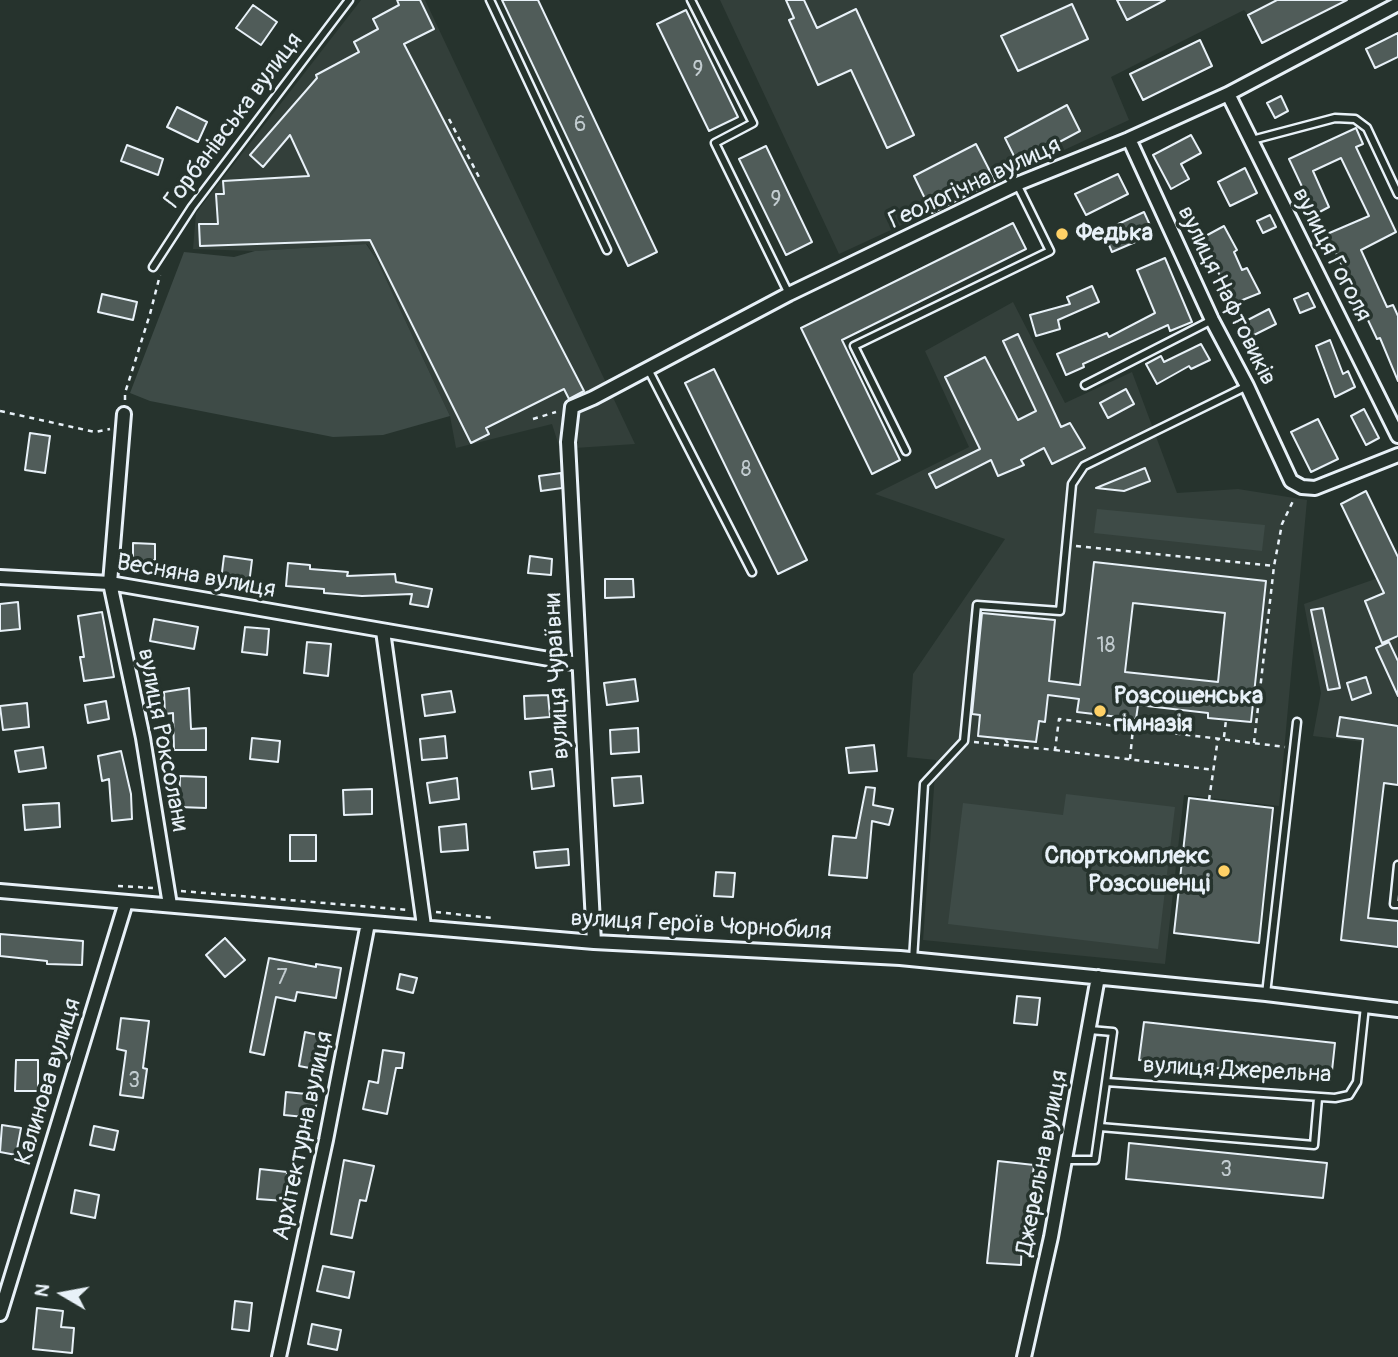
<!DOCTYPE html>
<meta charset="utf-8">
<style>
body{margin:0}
#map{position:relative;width:1398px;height:1357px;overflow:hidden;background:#26332d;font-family:Pangolin,sans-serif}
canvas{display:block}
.north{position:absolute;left:28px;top:1259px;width:70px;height:70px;-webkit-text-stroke:5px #26332d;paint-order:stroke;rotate:280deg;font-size:19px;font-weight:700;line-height:28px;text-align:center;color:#e8f1f8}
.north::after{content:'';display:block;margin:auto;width:24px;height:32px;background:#e8f1f8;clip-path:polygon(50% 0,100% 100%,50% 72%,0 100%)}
</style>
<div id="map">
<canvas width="1398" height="1357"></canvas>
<div class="north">N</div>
</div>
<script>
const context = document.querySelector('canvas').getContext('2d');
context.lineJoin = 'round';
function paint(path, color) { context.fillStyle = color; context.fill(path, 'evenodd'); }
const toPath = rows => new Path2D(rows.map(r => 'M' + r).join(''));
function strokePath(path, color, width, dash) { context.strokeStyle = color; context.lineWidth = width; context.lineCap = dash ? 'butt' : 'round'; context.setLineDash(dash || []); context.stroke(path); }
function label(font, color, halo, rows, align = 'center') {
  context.font = font + ' Pangolin,sans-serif'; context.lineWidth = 7; context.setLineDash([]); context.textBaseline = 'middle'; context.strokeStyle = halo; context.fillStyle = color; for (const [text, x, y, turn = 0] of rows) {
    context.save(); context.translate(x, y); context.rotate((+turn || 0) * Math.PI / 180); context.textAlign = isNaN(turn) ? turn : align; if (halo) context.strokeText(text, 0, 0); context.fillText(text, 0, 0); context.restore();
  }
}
paint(toPath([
 [361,0,425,0,635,444,575,448,559,446,552,424,456,448,450,416,377,260,367,244,255,251,193,249,196,213],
 [720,0,1277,0,1248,15,1244,10,1111,77,1129,120,839,254],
 [1013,302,1065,403,1132,372,1177,493,1238,489,1307,500,1279,806,1184,795,1165,964,923,940,936,760,907,757,913,674,1005,539,875,494,969,447,925,351],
 [1398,571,1398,746,1313,736,1321,693,1304,604]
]), '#333f3a');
paint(toPath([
 [366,244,377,260,450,416,383,435,333,437,150,401,130,393,184,252,234,257,255,251],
 [1097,509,1265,525,1262,551,1094,533],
 [1066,794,1175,807,1158,949,948,924,963,803,1063,815]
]), '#3e4b47');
const building = toPath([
 [397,0,420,0,434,29,404,44,584,391,569,399,564,389,486,428,489,434,471,443,370,240,200,246,199,224,218,224,216,194,224,194,223,181,309,176,290,135,263,167,250,155,317,78,316,75,359,52,354,42,378,29,373,19,399,5,397,0],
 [502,0,538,0,657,252,628,266,502,0],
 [786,0,804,0,817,28,856,9,914,135,887,148,851,70,818,85,789,20,794,18,786,0],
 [1117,0,1165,0,1127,20,1117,0],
 [1277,0,1347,0,1262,43,1248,15,1277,0],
 [1072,4,1088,39,1018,71,1001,36,1072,4],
 [253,5,277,22,261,45,236,28,253,5],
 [686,10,738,117,709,131,657,24,686,10],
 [1398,33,1398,57,1375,68,1366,49,1398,33],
 [1200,40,1212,66,1143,100,1130,74,1200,40],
 [1281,96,1288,111,1275,118,1267,103,1281,96],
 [1067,105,1080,131,1018,164,1005,138,1067,105],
 [177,107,207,122,198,142,167,127,177,107],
 [1356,128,1363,144,1356,147,1396,232,1361,250,1387,307,1393,305,1398,316,1398,381,1380,338,1377,339,1327,234,1369,216,1341,158,1313,171,1329,207,1312,216,1302,194,1305,193,1289,159,1356,128],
 [1191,135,1201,153,1181,164,1189,179,1171,189,1153,155,1191,135],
 [976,144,995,181,932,213,914,176,976,144],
 [127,145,163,159,158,175,121,161,127,145],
 [766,146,812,242,786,255,739,159,766,146],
 [1245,168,1257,193,1230,206,1218,182,1245,168],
 [1118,174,1128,194,1086,215,1075,194,1118,174],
 [1144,212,1154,234,1112,252,1103,231,1144,212],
 [1270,215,1276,227,1263,233,1257,221,1270,215],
 [1013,223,1026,249,842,340,900,460,872,474,801,328,1013,223],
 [1224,226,1237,250,1234,252,1242,270,1247,268,1260,293,1235,303,1200,239,1224,226],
 [1165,258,1192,322,1170,331,1168,325,1083,364,1084,367,1066,375,1057,354,1107,333,1109,337,1155,313,1137,270,1165,258],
 [1092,286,1099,302,1058,320,1060,329,1036,336,1030,315,1070,304,1067,297,1092,286],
 [1308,293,1315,307,1300,313,1294,299,1308,293],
 [102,294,137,302,133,320,98,312,102,294],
 [1269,309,1276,324,1248,338,1240,324,1269,309],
 [1018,334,1061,427,1070,423,1085,448,1052,464,1044,448,1021,460,1024,465,998,476,991,460,936,488,929,474,980,449,945,377,985,357,1018,420,1036,411,1003,341,1018,334],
 [1330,340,1343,374,1348,371,1355,387,1335,397,1316,346,1330,340],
 [1201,344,1210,360,1191,369,1189,366,1157,384,1146,364,1161,356,1164,362,1201,344],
 [714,369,807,560,778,574,685,383,714,369],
 [1126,389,1134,404,1108,418,1100,403,1126,389],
 [1364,409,1379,438,1366,445,1351,416,1364,409],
 [1318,419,1338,459,1311,472,1291,432,1318,419],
 [30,433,50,436,45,473,25,470,30,433],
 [1145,468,1150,481,1124,491,1096,488,1145,468],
 [561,473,562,488,541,491,539,476,561,473],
 [1366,491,1398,557,1398,636,1382,643,1365,601,1384,593,1341,504,1366,491],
 [133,543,155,544,155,560,133,560,133,543],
 [224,556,252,560,249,584,221,580,224,556],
 [530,556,552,559,551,575,528,573,530,556],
 [1094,562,1266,581,1251,722,1208,718,1208,713,1138,705,1136,719,1077,712,1079,699,1048,695,1045,722,1039,721,1036,742,978,736,980,715,972,714,982,613,1055,620,1049,681,1080,685,1094,562],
 [1133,603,1225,613,1218,682,1125,672,1133,603],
 [288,563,310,565,310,569,348,572,347,576,395,574,396,582,432,589,428,607,410,604,412,594,362,596,324,593,324,589,286,586,288,563],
 [605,579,633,579,634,597,605,598,605,579],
 [18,602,20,629,0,631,0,604,18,602],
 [1323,608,1340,688,1328,690,1311,610,1323,608],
 [102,612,114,677,84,681,80,657,84,657,78,616,102,612],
 [154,619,198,627,194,649,150,641,154,619],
 [245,627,269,629,267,655,242,652,245,627],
 [307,642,331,644,328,676,304,673,307,642],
 [1389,642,1398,661,1398,696,1376,648,1389,642],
 [1366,677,1371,693,1352,700,1347,683,1366,677],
 [635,679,638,701,607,705,604,683,635,679],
 [189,688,191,729,206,728,206,750,174,750,173,713,165,714,164,692,189,688],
 [451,691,455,712,425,716,422,695,451,691],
 [548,695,550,717,525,719,524,696,548,695],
 [106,701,109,719,88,723,85,705,106,701],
 [27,703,29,727,3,730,0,706,27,703],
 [1340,717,1398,726,1398,785,1384,783,1368,918,1398,921,1398,947,1341,940,1363,739,1337,736,1340,717],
 [638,728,639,752,611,754,610,730,638,728],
 [445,736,447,758,422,760,420,739,445,736],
 [252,738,280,741,278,762,250,759,252,738],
 [874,745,877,771,849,773,846,748,874,745],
 [43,747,46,768,19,772,15,751,43,747],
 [121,751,131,794,132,819,112,821,109,779,102,781,98,756,121,751],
 [552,769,554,786,532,789,530,772,552,769],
 [180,776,206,777,206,808,179,807,180,776],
 [641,776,643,803,614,806,612,778,641,776],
 [457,778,459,799,430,803,427,783,457,778],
 [866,787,875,788,873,805,893,809,889,825,872,821,867,878,829,875,833,836,856,838,866,787],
 [372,789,372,814,344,815,343,790,372,789],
 [1189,798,1273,808,1259,943,1174,933,1189,798],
 [59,803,60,827,25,830,23,805,59,803],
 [466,824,468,850,441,852,439,827,466,824],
 [290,835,316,835,316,861,290,861,290,835],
 [568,849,569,865,536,868,534,852,568,849],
 [716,872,735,873,733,897,714,896,716,872],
 [0,934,83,941,82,965,47,964,47,961,0,956,0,934],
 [225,938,245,960,225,977,206,955,225,938],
 [269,958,316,967,316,964,341,968,336,998,297,992,295,1001,276,997,264,1055,250,1052,269,958],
 [400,974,417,978,413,993,397,989,400,974],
 [1017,996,1040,998,1037,1025,1014,1023,1017,996],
 [121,1018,149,1021,143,1068,147,1069,143,1098,120,1095,126,1051,117,1049,121,1018],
 [1144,1022,1335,1043,1331,1080,1139,1060,1144,1022],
 [305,1032,327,1037,320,1070,299,1066,305,1032],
 [383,1050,404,1053,402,1068,396,1068,387,1114,363,1109,369,1081,378,1083,383,1050],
 [16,1060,38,1060,38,1091,15,1091,16,1060],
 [286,1092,317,1095,315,1118,284,1115,286,1092],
 [2,1125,21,1128,16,1155,0,1152,2,1125],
 [94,1126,118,1131,114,1150,90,1145,94,1126],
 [1129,1143,1327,1163,1323,1198,1126,1179,1129,1143],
 [344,1160,374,1166,366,1201,360,1200,352,1238,331,1234,344,1160],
 [998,1161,1034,1165,1026,1231,1022,1230,1021,1265,987,1263,998,1161],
 [260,1169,287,1172,285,1201,257,1199,260,1169],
 [75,1190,99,1195,95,1218,71,1213,75,1190],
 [323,1266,354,1272,349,1298,317,1291,323,1266],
 [235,1301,252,1303,249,1331,232,1329,235,1301],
 [37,1308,63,1311,61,1327,74,1328,72,1353,33,1349,37,1308],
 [312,1324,341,1330,337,1350,308,1344,312,1324]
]);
paint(building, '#505c59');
strokePath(building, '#e8f1f8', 2);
const service = toPath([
 [490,0,607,250],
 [691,0,753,123,715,143,789,294],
 [1252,140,1335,118,1355,119,1367,128,1398,194],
 [153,267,192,207,349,0],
 [648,369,752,572],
 [1085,385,1212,320],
 [906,451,854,346,1050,251,1017,184],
 [1398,865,1394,904,1398,904],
 [913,960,924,784,964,741,977,605,1060,611,1072,484,1084,466,1247,386],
 [1266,994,1297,722],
 [1090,1030,1113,1032,1106,1082,1335,1098,1349,1095,1357,1082,1365,1006],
 [1100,1127,1314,1145,1318,1098],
 [1064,1160,1095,1160,1106,1082]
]);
const minor = toPath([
 [1228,94,1398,436],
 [1129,139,1212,320,1247,386,1291,481,1302,487,1315,488,1398,455],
 [124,414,110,583,143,738,170,905],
 [0,577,110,583,578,664],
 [383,631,424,926],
 [0,891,594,942,900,958,1266,994,1398,1010],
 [594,942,568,442,572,407,593,398,789,294,1017,184,1129,139,1228,94,1398,4],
 [0,1314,126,902],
 [279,1357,326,1140,368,923],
 [1024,1357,1051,1237,1098,977]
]);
strokePath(service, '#e8f1f8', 11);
strokePath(minor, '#e8f1f8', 18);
strokePath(toPath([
 [449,119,481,181],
 [125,400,125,393,150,314,160,275],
 [0,411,95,432,110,429],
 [533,419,556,412],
 [1076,546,1274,566],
 [1224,737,1226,720],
 [1005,739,1010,746],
 [974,742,1055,750,1059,719,1285,747],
 [1254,743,1274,566,1282,524,1294,499],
 [1055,750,1214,770],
 [1130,759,1133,728],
 [1209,800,1218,738],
 [118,886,154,888],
 [181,891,408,910],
 [436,912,492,918]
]), '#e8f1f8', 2.5, [5, 5]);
strokePath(service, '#26332d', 6);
strokePath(minor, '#26332d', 12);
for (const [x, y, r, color] of [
 [1062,234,7,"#ffd166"],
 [1100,711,7,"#ffd166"],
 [1224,871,7,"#ffd166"]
]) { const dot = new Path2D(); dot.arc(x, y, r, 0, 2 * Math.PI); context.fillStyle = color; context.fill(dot); strokePath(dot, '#26332d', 2.5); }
label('21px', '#c2ccd0', null, [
 ["9",698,71],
 ["6",580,126],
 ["9",776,201],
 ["8",746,471],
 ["18",1106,647],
 ["7",282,979],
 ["3",134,1082],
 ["3",1226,1171]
]);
label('24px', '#e8f1f8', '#26332d', [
 ["Горбанівська вулиця",234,121,-53],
 ["Геологічна вулиця",975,184,-25],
 ["вулиця Гоголя",1331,255,63],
 ["вулиця Нафтовиків",1226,296,64],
 ["Весняна вулиця",196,577,10],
 ["вулиця Чураївни",558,676,-93],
 ["вулиця Роксолани",162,740,79],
 ["вулиця Героїв Чорнобиля",701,926,3],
 ["вулиця Джерельна",1237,1071,3],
 ["Калинова вулиця",49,1082,-73],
 ["Архітектурна вулиця",304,1136,-78],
 ["Джерельна вулиця",1043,1163,-79]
]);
label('bold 24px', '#e8f1f8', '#26332d', [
 ["Федька",1076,234],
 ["Розсошенська",1114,697],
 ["гімназія",1114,725],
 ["Спорткомплекс",1210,857,"right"],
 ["Розсошенці",1210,885,"right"]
], 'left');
</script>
